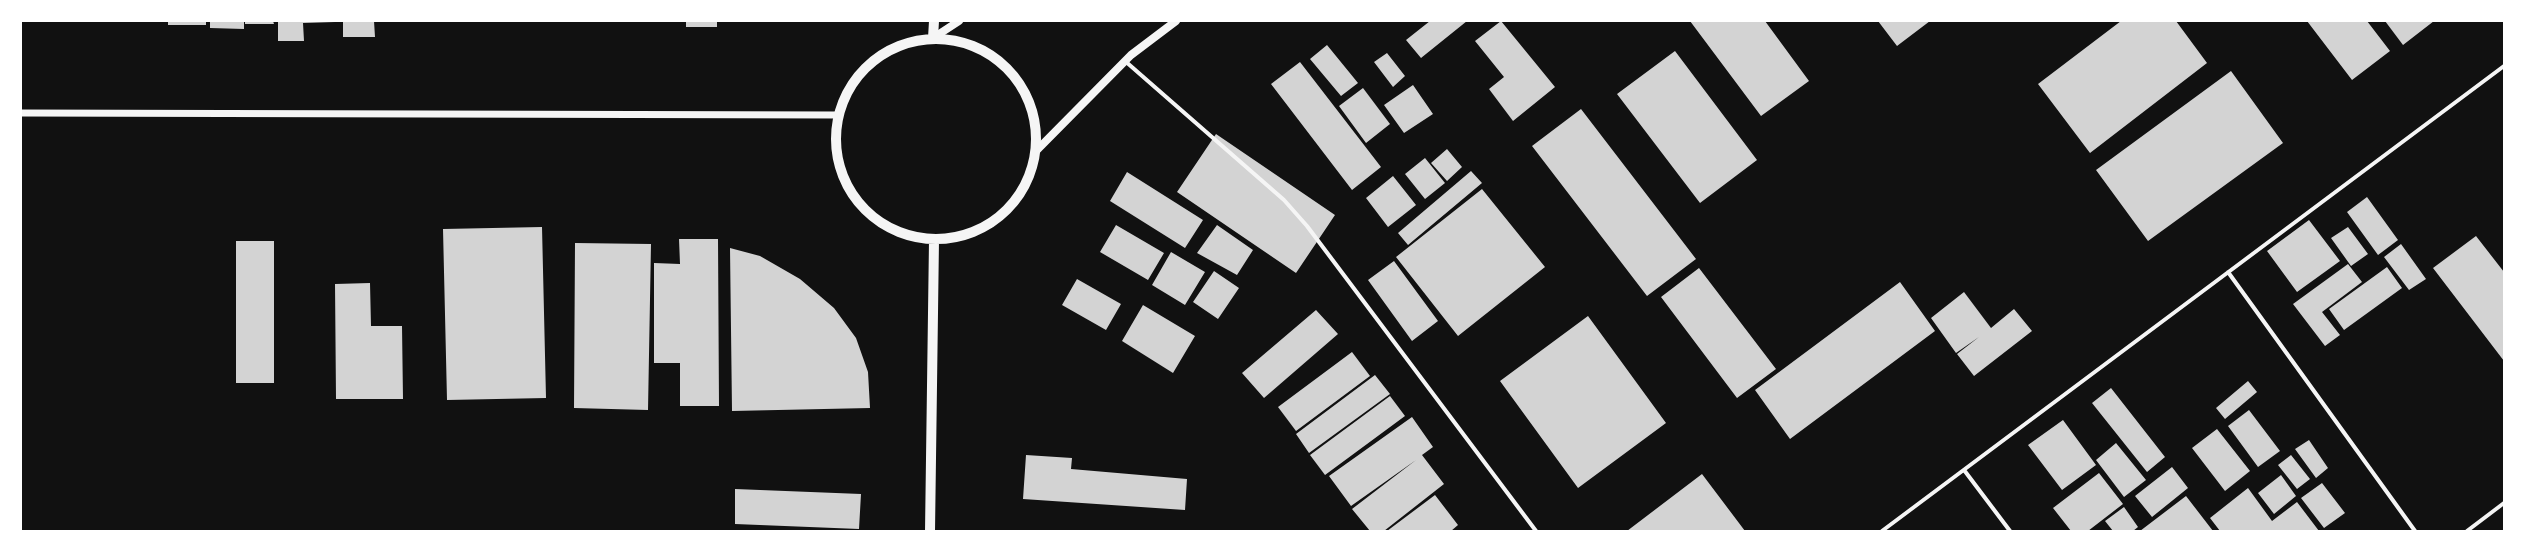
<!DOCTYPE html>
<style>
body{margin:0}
#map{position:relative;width:2525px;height:552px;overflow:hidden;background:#111;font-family:"Public Sans",sans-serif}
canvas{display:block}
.frame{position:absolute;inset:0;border:22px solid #fff;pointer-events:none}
</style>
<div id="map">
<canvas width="2525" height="552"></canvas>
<div class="frame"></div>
</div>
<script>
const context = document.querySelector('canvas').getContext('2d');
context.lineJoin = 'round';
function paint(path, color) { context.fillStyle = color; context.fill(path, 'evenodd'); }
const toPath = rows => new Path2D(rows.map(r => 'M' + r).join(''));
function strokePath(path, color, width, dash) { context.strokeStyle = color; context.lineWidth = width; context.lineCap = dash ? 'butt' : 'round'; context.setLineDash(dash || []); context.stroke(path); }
paint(toPath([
 [168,21,206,21,206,25,168,25],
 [210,21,244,21,244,29,210,28],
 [245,21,273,21,274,24,245,24],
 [278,21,335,21,335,22,303,23,304,41,278,41],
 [343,21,374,21,375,37,343,37],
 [686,21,717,21,717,27,686,27],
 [1430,21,1467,21,1421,58,1406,40],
 [1501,21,1555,87,1513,121,1489,89,1504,77,1475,41],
 [1690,21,1765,21,1809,81,1761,116],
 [1878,21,1930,21,1897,46],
 [2121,21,2176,21,2207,63,2090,153,2038,84],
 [2307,21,2367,21,2390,51,2352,80],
 [2385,21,2434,21,2403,45],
 [1327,45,1358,83,1341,96,1310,59],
 [1675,51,1757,160,1700,203,1617,94],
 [1387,53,1405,76,1393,87,1374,62],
 [1300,62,1381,167,1352,190,1271,84],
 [2231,71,2283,143,2148,241,2096,170],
 [1413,85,1433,114,1404,133,1384,105],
 [1363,88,1390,124,1366,143,1339,106],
 [1581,109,1696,259,1647,296,1532,146],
 [1216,134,1335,215,1296,273,1177,192],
 [1447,149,1462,167,1447,181,1431,163],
 [1425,158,1445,183,1425,199,1405,174],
 [1471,171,1482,183,1408,245,1398,233],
 [1127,172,1203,220,1185,248,1110,201],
 [1393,176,1416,205,1388,227,1366,198],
 [1482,189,1545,267,1458,336,1396,257],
 [2367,197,2398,240,2378,255,2347,212],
 [2309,220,2340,261,2297,292,2267,251],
 [1116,225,1164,253,1148,280,1100,252],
 [1217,225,1253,250,1237,275,1197,253],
 [542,227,546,398,447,400,443,229],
 [2348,227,2368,254,2351,266,2331,238],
 [2476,236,2504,272,2504,361,2433,268],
 [679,239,718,239,719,406,680,406,680,363,654,363,654,263,680,264],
 [236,241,274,241,274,383,236,383],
 [575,243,651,244,648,410,574,408],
 [2401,244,2426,279,2409,290,2384,257],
 [730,248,760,256,800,279,834,308,856,338,868,372,870,408,732,411],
 [1171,252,1205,272,1185,305,1152,285],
 [1394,261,1438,321,1412,341,1368,280],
 [2348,264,2362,282,2322,312,2340,335,2325,346,2293,304],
 [2387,267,2402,288,2344,330,2329,309],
 [1699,268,1776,369,1737,398,1661,297],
 [1214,271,1239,288,1218,319,1193,302],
 [1077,279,1121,304,1106,330,1062,305],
 [1900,282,1935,331,1790,439,1755,390],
 [370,283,371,326,402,326,403,399,336,399,335,284],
 [1964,292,1991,328,2014,309,2032,331,1974,376,1957,354,1979,337,1956,353,1931,318],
 [1143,305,1195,336,1173,373,1122,341],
 [1316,310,1338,334,1264,398,1242,373],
 [1588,316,1666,423,1578,488,1500,381],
 [1352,352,1370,376,1296,431,1278,407],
 [1375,375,1390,394,1309,453,1296,434],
 [2248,381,2257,392,2225,419,2216,408],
 [2111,388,2165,457,2147,472,2092,403],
 [1390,396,1405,416,1325,475,1310,455],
 [2249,410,2280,451,2258,467,2228,426],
 [1412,417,1433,447,1422,455,1444,484,1384,531,1370,531,1352,509,1416,460,1351,506,1329,476],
 [2063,420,2096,465,2062,490,2028,445],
 [2217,429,2250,471,2225,491,2192,448],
 [2309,440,2328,468,2316,478,2295,449],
 [2116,443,2146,480,2124,497,2096,460],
 [1026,455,1072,458,1071,469,1187,479,1185,510,1023,499],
 [2291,455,2310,479,2297,489,2278,465],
 [2172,467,2188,488,2152,517,2135,496],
 [2099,473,2123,504,2088,531,2071,531,2053,508],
 [1702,474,1745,531,1627,531],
 [2281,475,2296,496,2274,514,2258,493],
 [2322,483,2345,513,2324,528,2301,498],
 [2248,488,2272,521,2297,502,2319,531,2220,531,2210,518],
 [735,489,861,494,859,529,735,524],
 [1435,495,1458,525,1451,531,1387,531],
 [2186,496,2213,531,2140,531],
 [2124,507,2138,527,2133,531,2113,531,2105,521]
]), '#d3d3d3');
strokePath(toPath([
 [1125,61,1284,200,1307,226,1536,531],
 [2228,272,2415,531],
 [1964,470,2010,531],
 [1882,531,2504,66],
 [2467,531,2504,503]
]), '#f5f5f5', 4);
strokePath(toPath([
 [21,113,838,115]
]), '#f5f5f5', 7);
strokePath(toPath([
 [933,38,959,21],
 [1037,150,1131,55,1176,21]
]), '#f5f5f5', 8);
strokePath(toPath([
 [933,38,934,21],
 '836 139a100 100 0 1 1 200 0a100 100 0 1 1-200 0Z',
 [930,531,934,240]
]), '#f5f5f5', 10);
</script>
